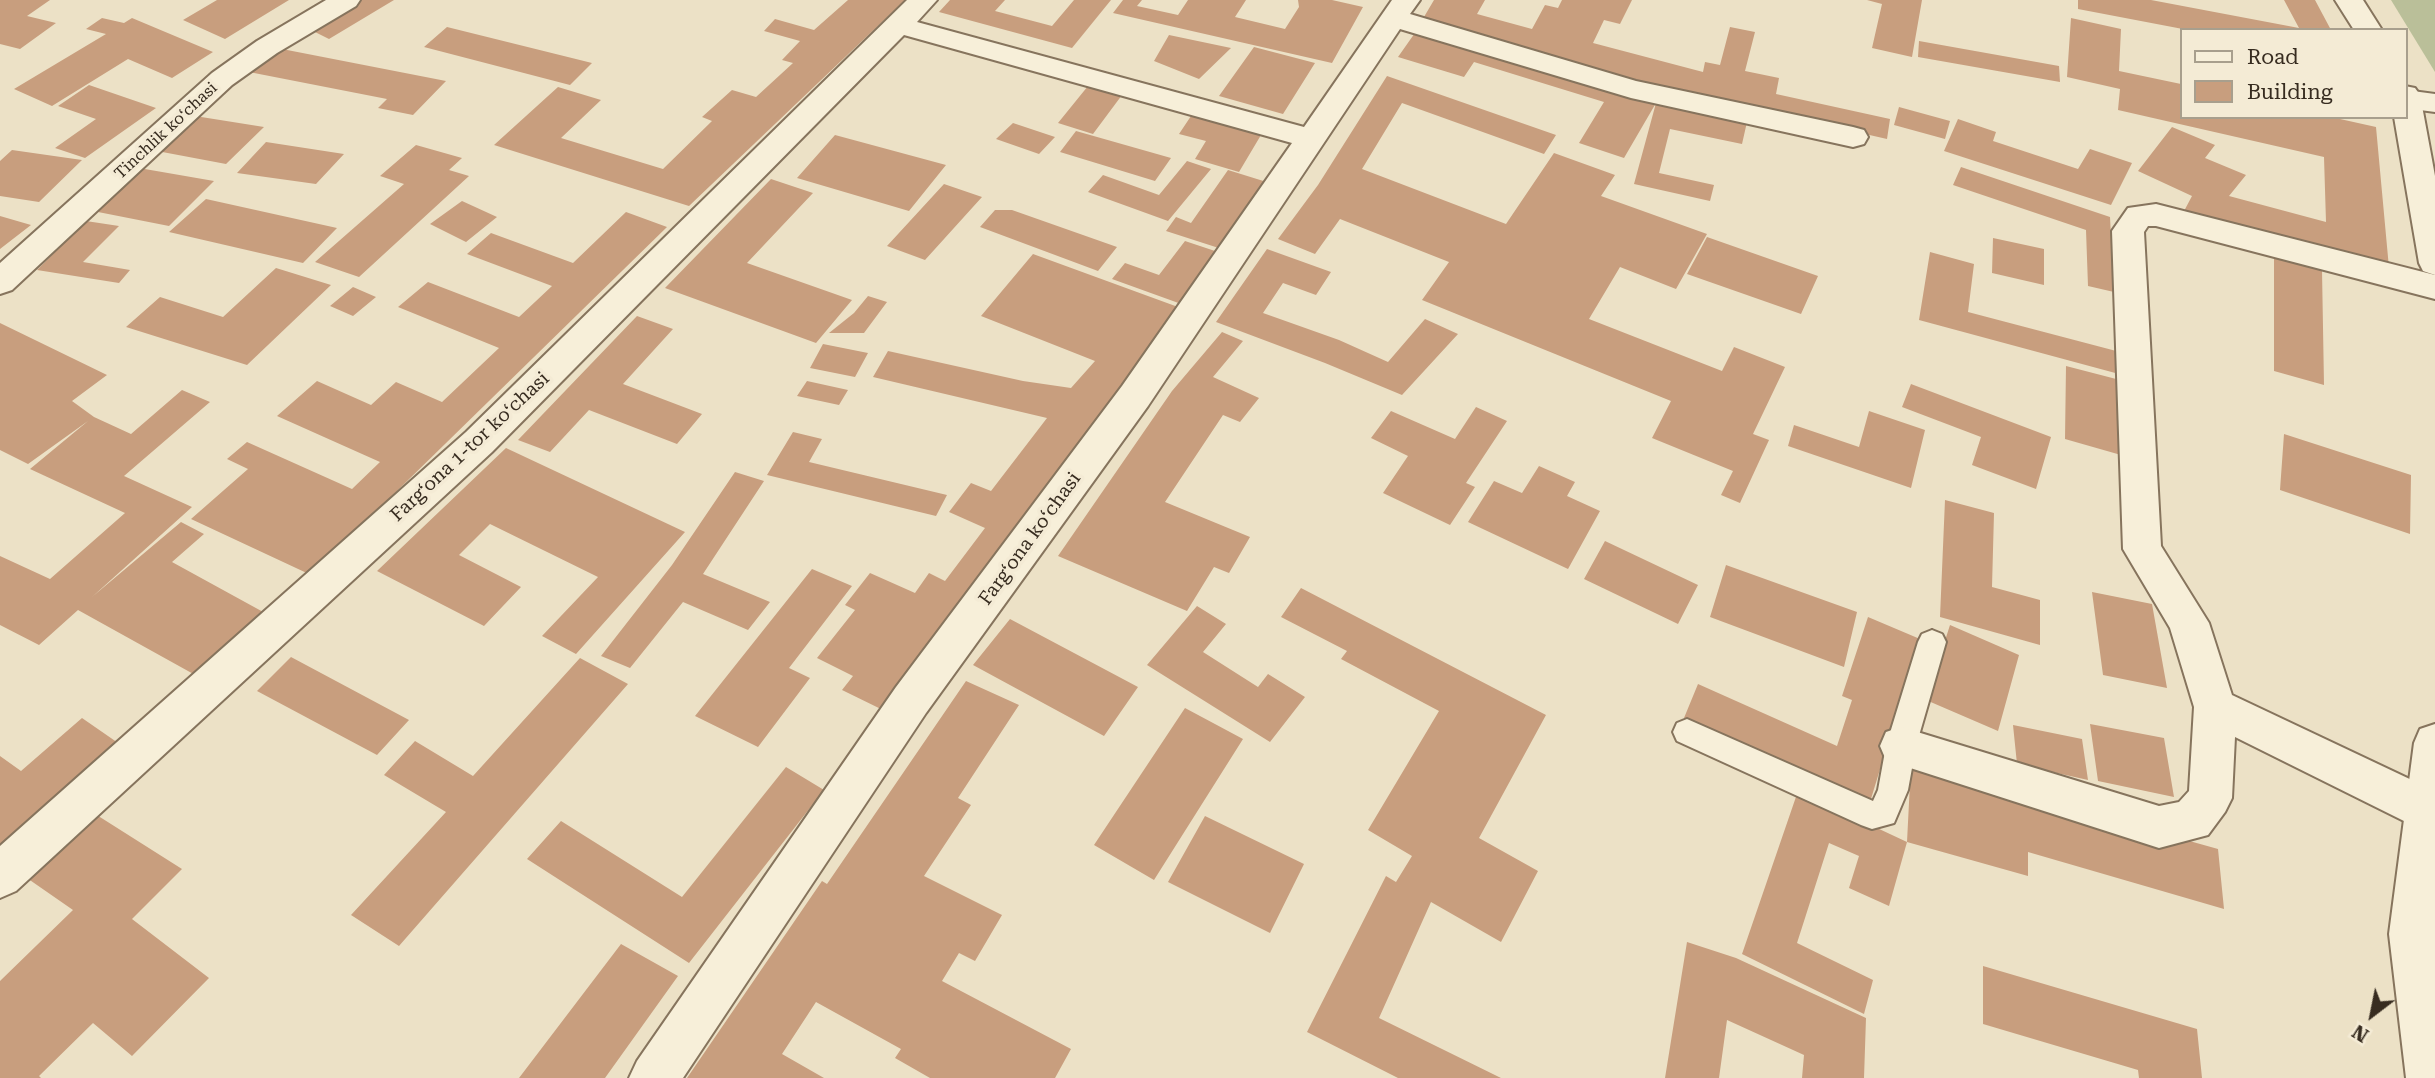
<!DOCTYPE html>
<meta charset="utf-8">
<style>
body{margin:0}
#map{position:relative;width:2435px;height:1078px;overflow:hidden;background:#ece1c6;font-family:"Roboto Serif",serif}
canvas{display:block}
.legend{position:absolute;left:2180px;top:28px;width:228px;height:91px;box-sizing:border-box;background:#f4ebd5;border:2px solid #a89f8d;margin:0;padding:9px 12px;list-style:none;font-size:21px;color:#372c20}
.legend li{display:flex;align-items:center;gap:14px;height:35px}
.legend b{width:35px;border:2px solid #a89f8d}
.north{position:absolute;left:2337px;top:980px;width:70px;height:70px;-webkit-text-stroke:5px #f4ebd5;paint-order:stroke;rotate:212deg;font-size:19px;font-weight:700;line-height:28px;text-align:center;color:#372c20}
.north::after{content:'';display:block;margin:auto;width:24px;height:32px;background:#372c20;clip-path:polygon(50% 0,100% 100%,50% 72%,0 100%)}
</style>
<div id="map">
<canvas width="2435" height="1078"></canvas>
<ul class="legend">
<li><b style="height:9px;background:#f7efd9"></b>Road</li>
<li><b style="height:19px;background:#c89e7e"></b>Building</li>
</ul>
<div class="north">N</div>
</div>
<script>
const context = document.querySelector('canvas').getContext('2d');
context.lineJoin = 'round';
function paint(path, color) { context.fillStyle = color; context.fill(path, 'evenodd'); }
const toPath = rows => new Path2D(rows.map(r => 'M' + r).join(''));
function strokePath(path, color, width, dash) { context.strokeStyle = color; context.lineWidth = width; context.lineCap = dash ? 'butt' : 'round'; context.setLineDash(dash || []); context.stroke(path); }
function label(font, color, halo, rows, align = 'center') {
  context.font = font + ' "Roboto Serif",serif'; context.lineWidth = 7; context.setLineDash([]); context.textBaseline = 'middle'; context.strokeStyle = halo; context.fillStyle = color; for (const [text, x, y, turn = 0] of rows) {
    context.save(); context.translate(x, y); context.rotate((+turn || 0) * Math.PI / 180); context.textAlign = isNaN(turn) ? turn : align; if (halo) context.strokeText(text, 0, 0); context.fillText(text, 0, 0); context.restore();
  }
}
paint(toPath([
 [2391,0,2435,0,2435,72]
]), '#babf99');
paint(toPath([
 [0,0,50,0,27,16,56,23,20,49,0,44],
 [217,0,289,0,225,39,183,20],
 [358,0,394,0,329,39,309,29],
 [848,0,905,0,689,206,494,145,558,87,601,100,561,138,663,169,712,121,702,117,732,90,756,97,793,63,782,60,800,41,764,31,775,19,814,30],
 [950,0,1005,0,995,11,1052,26,1074,0,1111,0,1072,48,939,12],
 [1123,0,1142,0,1137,6,1178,15,1188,0,1246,0,1235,17,1285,29,1299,7,1298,0,1332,0,1363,7,1332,63,1113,13],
 [1434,0,1485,0,1477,14,1532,29,1545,5,1558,8,1562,0,1632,0,1620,24,1604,20,1593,43,1703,72,1705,62,1720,65,1730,27,1755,32,1745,71,1779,78,1776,94,1890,119,1887,139,1581,69,1421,22],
 [1867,0,1922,0,1912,57,1872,48,1882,4],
 [2078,0,2151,0,2299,28,2284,0,2315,0,2331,30,2188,30,2078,9],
 [102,18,124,23,132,18,213,52,172,78,128,59,52,106,14,89,106,34,86,29],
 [2071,18,2121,29,2119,71,2181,84,2181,117,2331,117,2376,127,2389,268,2183,213,2192,196,2138,171,2172,127,2215,145,2205,158,2246,175,2229,196,2326,222,2324,157,2118,110,2120,89,2067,77],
 [447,27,592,63,570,85,424,47],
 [1417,30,1747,122,1742,144,1670,129,1659,173,1714,185,1710,201,1634,184,1656,103,1624,158,1579,143,1604,102,1474,62,1464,77,1398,57],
 [1169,35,1231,48,1199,79,1154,61],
 [1919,41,2059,66,2060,82,1918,57],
 [1254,47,1315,63,1283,114,1219,96],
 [282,49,446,81,413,115,378,108,387,99,249,72],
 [1387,76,1556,135,1544,154,1402,103,1362,169,1506,224,1554,153,1615,175,1601,196,1707,234,1676,289,1620,267,1589,319,1722,371,1734,347,1785,367,1753,434,1769,440,1740,503,1721,495,1733,471,1652,438,1671,401,1422,300,1449,262,1340,219,1315,254,1278,239,1318,185],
 [89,85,156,108,85,158,55,148,96,119,58,106],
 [1088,86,1122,95,1093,134,1058,123],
 [1899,107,1950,121,1945,139,1894,125],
 [195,116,264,127,226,164,157,151],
 [1191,116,1261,135,1239,172,1195,159,1206,141,1179,134],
 [1958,119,1996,132,1993,141,2078,169,2090,149,2132,163,2111,205,1944,151],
 [1013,123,1055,137,1039,154,996,139],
 [1076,131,1171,158,1155,181,1060,152],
 [835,135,946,165,909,211,797,178],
 [266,142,344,154,316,184,237,173],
 [416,145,462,158,449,170,469,176,359,277,315,262,404,184,380,176],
 [12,150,82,160,39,202,0,196,0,161],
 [1187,161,1211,169,1168,221,1088,192,1103,175,1159,195],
 [1961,167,2110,217,2114,292,2088,286,2086,230,1953,185],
 [139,168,214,181,169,226,93,211],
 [1228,170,1273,184,1228,251,1166,231,1176,217,1191,223],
 [771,179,813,193,747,263,852,300,816,343,665,288],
 [944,184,982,197,925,260,887,246],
 [206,199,337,228,303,263,169,232],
 [462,201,497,217,466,242,430,224],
 [995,210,1012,210,1117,247,1098,271,980,227],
 [626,212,667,227,311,575,191,519,248,469,227,459,247,442,352,489,380,462,277,416,317,381,371,405,396,382,442,402,499,348,398,307,428,282,519,317,552,286,467,254,491,233,573,263],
 [0,216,31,225,0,249],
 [86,221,119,226,83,262,130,270,119,283,37,270],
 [1707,237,1818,276,1801,314,1687,274],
 [1993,238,2044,249,2044,285,1992,273],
 [1185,241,1221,253,1184,305,1112,279,1125,263,1159,275],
 [1267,249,1331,272,1316,295,1283,283,1263,313,1339,340,1388,362,1425,319,1458,334,1402,395,1325,363,1216,322],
 [1930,252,1974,264,1968,312,2120,352,2119,374,1919,320],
 [1033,254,1178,307,887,712,842,690,853,676,817,658,855,610,845,605,870,573,915,593,929,573,945,581,985,528,949,512,971,483,991,491,1047,418,873,377,888,351,1023,381,1071,388,1095,361,981,316],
 [2274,257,2322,270,2324,385,2274,371],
 [276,268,331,285,247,365,126,327,160,297,223,317],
 [353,287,376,297,353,316,330,306],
 [868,296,887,302,864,333,829,333,854,313],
 [637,316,673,329,623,384,702,414,677,444,589,410,550,452,518,440],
 [0,323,107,375,72,401,94,417,131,434,182,390,210,402,124,476,192,507,92,597,181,522,204,534,172,562,265,613,197,676,78,610,39,645,0,625,0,556,50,579,125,513,30,469,88,421,28,464,0,450],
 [1222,332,1243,341,1213,377,1259,398,1240,422,1223,415,1165,502,1250,537,1229,573,1214,567,1187,611,1058,556,1172,391],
 [823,344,868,353,855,377,810,368],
 [2066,366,2120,380,2121,455,2065,439],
 [807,381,848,390,839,405,797,396],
 [1911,384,2051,437,2036,489,1972,465,1981,437,1902,407],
 [1476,407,1507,421,1466,483,1475,487,1450,525,1383,493,1408,456,1371,438,1391,411,1455,439],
 [1869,411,1925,430,1911,488,1788,446,1794,425,1859,447],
 [793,432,822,439,809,462,947,495,936,516,767,475],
 [2284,434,2411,475,2410,534,2280,490],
 [506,448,685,532,576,654,542,636,598,577,490,524,459,555,521,587,484,626,377,571],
 [1539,466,1575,482,1567,496,1600,511,1568,569,1468,522,1494,481,1522,493],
 [735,472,764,481,703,574,770,602,748,630,683,602,630,668,601,656,672,565],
 [1945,500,1994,513,1992,587,2040,600,2040,645,1940,617],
 [1605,541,1698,585,1678,624,1584,579],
 [1726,565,1857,612,1844,667,1710,617],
 [812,569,852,586,789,668,810,678,758,747,695,716],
 [1301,588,1546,715,1479,838,1538,871,1501,942,1431,902,1379,1018,1501,1078,1398,1078,1307,1032,1386,876,1396,882,1412,856,1368,830,1439,711,1341,659,1347,651,1281,617],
 [2092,592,2152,604,2167,688,2103,675],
 [1197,606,1226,624,1203,652,1258,687,1268,674,1305,697,1270,742,1147,665],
 [1868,617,1920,639,1870,802,1684,718,1698,684,1837,746,1852,700,1842,696],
 [1010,619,1138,687,1104,736,973,665],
 [1950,625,2019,655,1998,731,1926,700],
 [291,657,409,720,377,755,257,691],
 [580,658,628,684,399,946,351,915,446,812,384,775,415,741,473,776],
 [966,681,1019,705,958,798,971,805,924,876,1002,915,975,961,959,953,942,981,1071,1049,1055,1078,930,1078,895,1058,901,1049,816,1002,782,1054,824,1078,687,1078,822,881,827,884],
 [1185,708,1243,739,1154,880,1094,845],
 [82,718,121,745,0,854,0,756,21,771],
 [2090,724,2164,738,2174,797,2098,781],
 [2013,725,2082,739,2088,780,2017,764],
 [1911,763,2218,849,2224,909,2028,852,2028,876,1907,842],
 [786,767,824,790,689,963,527,859,561,821,682,897],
 [1798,791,1907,842,1889,906,1849,888,1859,856,1829,843,1797,943,1873,980,1864,1014,1742,954],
 [92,812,182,869,132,919,209,978,132,1056,93,1023,39,1076,41,1078,0,1078,0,981,73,910,24,876],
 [1205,816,1304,864,1270,933,1168,882],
 [1687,942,1736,958,1866,1018,1864,1078,1802,1078,1804,1055,1727,1020,1719,1078,1665,1078],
 [621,944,678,976,605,1078,519,1078],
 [1983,966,2197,1029,2202,1078,2139,1078,2138,1070,1983,1024]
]), '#c89e7e');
const service = toPath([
 [1932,630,1942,634,1946,642,1916,746,1908,790,1894,823,1872,829,1861,825,1677,741,1673,732,1677,723,1687,719,1873,801,1878,790,1886,746,1918,642,1922,634,1932,630]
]);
const minor = toPath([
 [326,0,360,0,356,6,277,53,232,85,12,290,0,294,0,263,212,73,257,41,326,0],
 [907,0,937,0,917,22,1304,127,1392,0,1420,0,1410,14,1636,81,1853,127,1864,130,1868,137,1864,144,1853,147,1631,98,1400,29,1148,406,926,713,683,1078,629,1078,637,1061,896,687,1122,386,1292,143,904,35,492,452,16,891,0,898,0,846,466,432,907,0],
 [2405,90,2435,94,2435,112,2405,108,2405,90],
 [2156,204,2435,275,2435,299,2156,226,2148,226,2144,232,2161,546,2209,623,2232,695,2435,791,2435,826,2426,830,2410,824,2235,737,2232,798,2225,812,2208,835,2159,848,1901,765,1886,760,1880,746,1886,732,1901,727,2159,806,2179,802,2189,791,2194,707,2170,628,2123,549,2112,231,2128,208,2156,204]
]);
const tertiary = toPath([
 [2335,0,2363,0,2382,30,2354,30,2335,0],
 [2405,86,2415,88,2420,95,2435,176,2435,275,2423,271,2419,263,2394,117,2405,117,2405,86],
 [2435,724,2435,1078,2406,1078,2389,934,2414,743,2420,729,2435,724]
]);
strokePath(service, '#86745d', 4);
strokePath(minor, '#86745d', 4);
strokePath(tertiary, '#86745d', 4);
paint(service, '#f7efd9');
paint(minor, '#f7efd9');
paint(tertiary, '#f7efd9');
label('16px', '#372c20', '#f4ebd5', [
 ["Tinchlik koʻchasi",166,131,-43]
]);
label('19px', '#372c20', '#f4ebd5', [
 ["Fargʻona 1-tor koʻchasi",470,447,-43],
 ["Fargʻona koʻchasi",1030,539,-54]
]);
</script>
